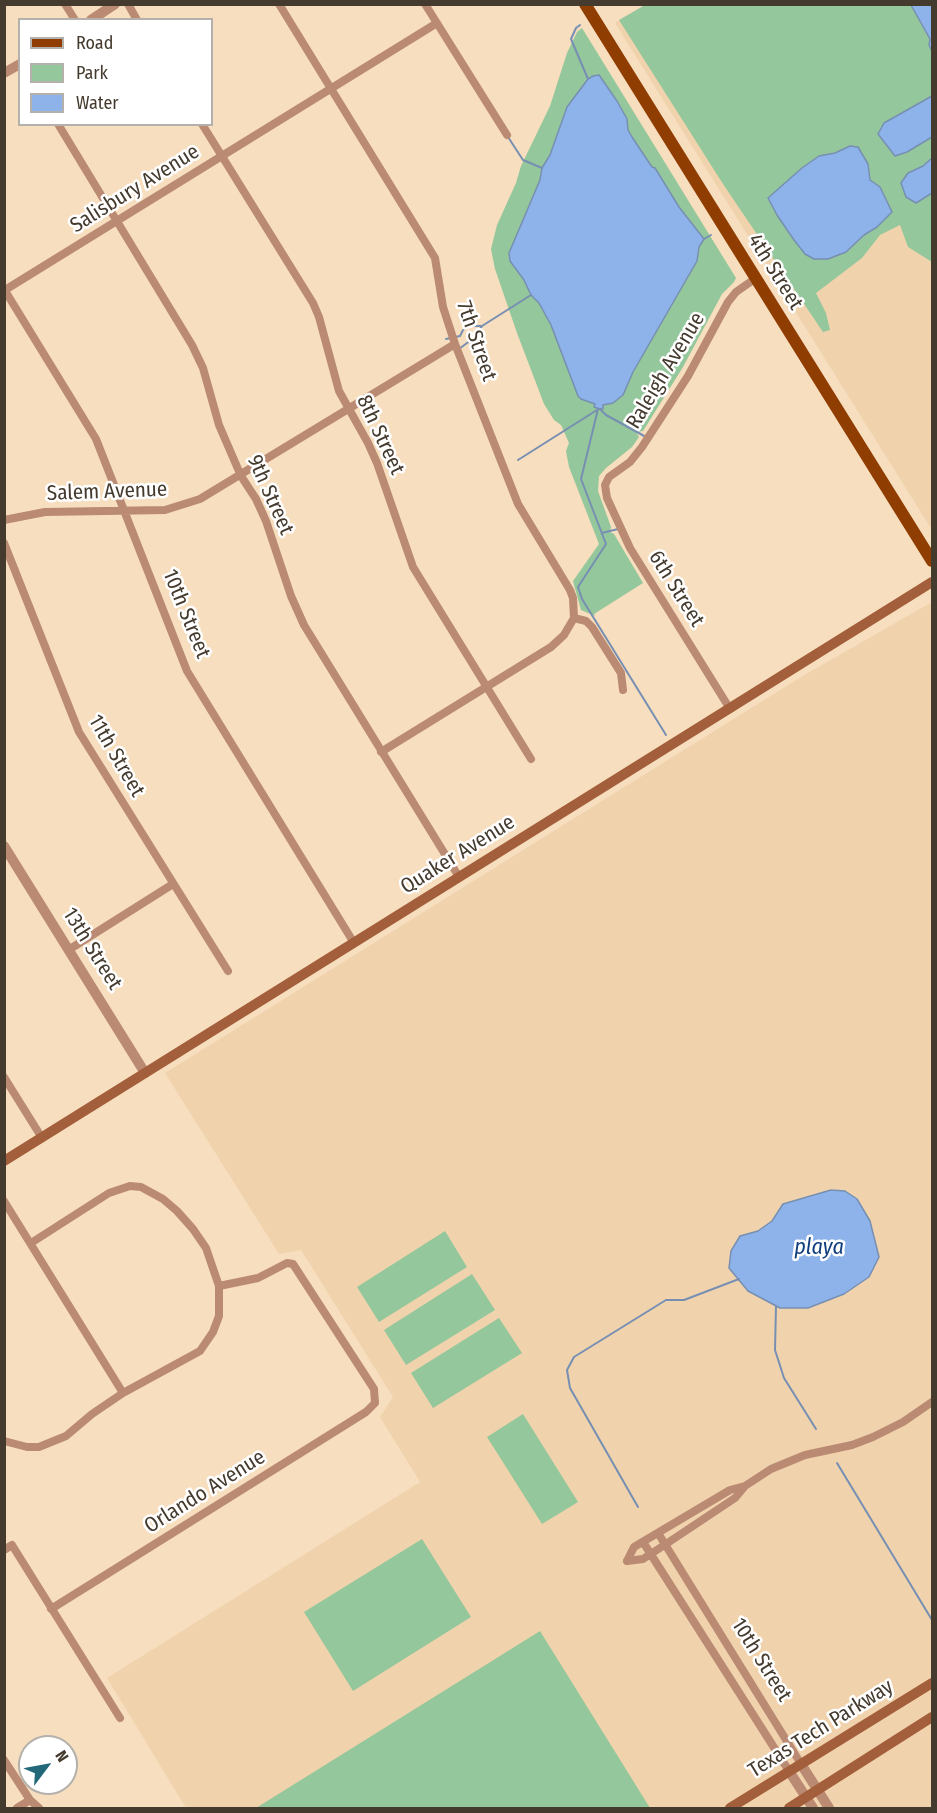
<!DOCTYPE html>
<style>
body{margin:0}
#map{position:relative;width:937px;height:1813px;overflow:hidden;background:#f7debe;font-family:"Fira Sans Condensed",sans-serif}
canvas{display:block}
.frame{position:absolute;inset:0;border:6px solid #443a2e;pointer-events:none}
.legend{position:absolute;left:18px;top:18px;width:195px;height:108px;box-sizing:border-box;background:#fff;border:2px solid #b4b0ab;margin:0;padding:8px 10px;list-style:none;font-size:18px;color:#443a2e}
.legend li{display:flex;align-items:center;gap:12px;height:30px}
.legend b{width:30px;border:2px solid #b4b0ab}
.north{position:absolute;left:18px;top:1735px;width:60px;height:60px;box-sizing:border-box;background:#fff;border:2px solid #b4b0ab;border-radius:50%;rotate:58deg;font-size:16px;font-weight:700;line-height:24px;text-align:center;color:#443a2e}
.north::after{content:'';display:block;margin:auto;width:21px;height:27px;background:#226878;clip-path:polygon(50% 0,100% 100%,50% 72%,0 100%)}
</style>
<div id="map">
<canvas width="937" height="1813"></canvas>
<div class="frame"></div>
<ul class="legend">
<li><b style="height:8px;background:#903d02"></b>Road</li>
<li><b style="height:16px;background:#94c79b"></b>Park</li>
<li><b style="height:16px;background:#8db3ea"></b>Water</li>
</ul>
<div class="north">N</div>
</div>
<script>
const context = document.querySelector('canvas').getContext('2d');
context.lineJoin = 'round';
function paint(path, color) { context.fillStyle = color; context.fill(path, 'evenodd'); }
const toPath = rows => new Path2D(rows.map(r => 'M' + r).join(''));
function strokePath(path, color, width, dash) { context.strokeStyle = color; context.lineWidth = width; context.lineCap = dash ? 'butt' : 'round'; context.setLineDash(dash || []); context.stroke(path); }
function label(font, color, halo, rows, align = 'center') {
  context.font = font + ' "Fira Sans Condensed",sans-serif'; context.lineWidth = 5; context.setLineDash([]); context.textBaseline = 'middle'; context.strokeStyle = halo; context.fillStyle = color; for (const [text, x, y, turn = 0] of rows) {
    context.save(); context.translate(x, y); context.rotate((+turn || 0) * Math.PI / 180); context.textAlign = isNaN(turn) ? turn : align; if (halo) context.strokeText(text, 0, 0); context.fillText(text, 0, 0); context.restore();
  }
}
paint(toPath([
 [645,5,932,5,932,530,615,23],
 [932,602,932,1808,186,1808,107,1678,420,1482,380,1417,393,1397,301,1250,279,1254,165,1073,801,677]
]), '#f0d3ad');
paint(toPath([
 [645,5,932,5,932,262,908,247,900,225,880,235,862,258,816,293,826,313,830,330,823,332,723,184,619,20],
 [582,28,736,278,734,282,722,294,683,367,643,431,636,432,639,437,632,447,606,468,599,476,598,491,611,527,610,532,614,534,643,583,594,614,595,616,581,610,573,581,599,544,569,467,566,451,569,443,561,425,554,420,544,404,517,333,495,269,491,249,497,225,516,183,521,166,550,106,567,53,577,32],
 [445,1231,467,1267,379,1322,357,1287],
 [472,1274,495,1310,406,1365,384,1330],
 [499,1318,522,1353,433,1408,411,1373],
 [523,1414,578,1502,542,1524,487,1437],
 [422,1539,471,1617,353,1691,304,1612],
 [540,1631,650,1808,256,1808]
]), '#94c79b');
const water = toPath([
 [911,5,932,5,932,51,929,45,930,39,911,5],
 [599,75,617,101,627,119,628,130,632,137,652,167,655,168,679,207,704,239,699,247,697,261,633,372,623,395,613,403,603,405,603,409,600,409,594,407,595,404,581,399,578,396,551,325,539,303,531,295,524,280,510,261,509,253,540,180,542,168,550,155,567,107,588,79,593,76,599,75],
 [932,96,932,137,907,152,895,156,878,134,884,123,932,96],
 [850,146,858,147,868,164,870,180,880,187,892,212,877,227,864,235,846,252,828,259,814,259,805,254,794,240,777,215,768,198,802,168,819,156,835,153,850,146],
 [932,158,932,193,916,203,906,197,901,183,908,173,923,166,932,158],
 [831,1190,845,1191,857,1199,870,1221,879,1257,869,1277,844,1294,808,1308,780,1308,748,1291,729,1268,731,1251,740,1236,758,1231,772,1221,783,1204,831,1190]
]);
paint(water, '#8db3ea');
strokePath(water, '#778fb2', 1.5);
strokePath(toPath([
 [580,25,576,28,571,39,588,79],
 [508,137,523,160,542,168],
 [704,239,711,235],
 [446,339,460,336,463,330,470,326,482,326,531,295],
 [459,349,475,337,482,326],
 [598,409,581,479,606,544,578,587,582,599,666,735],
 [600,409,606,415,646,437],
 [518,460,597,410],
 [602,533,618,529],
 [776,1306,775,1350,784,1378,816,1429],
 [837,1463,932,1620],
 [638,1507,570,1388,567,1370,574,1357,666,1300,684,1300,739,1279]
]), '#778fb2', 2);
strokePath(toPath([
 [65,4,75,20],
 [128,4,137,20],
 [279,4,435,258,443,307,455,344,518,504,570,590,573,598,574,618,586,621,592,627,621,673,623,690],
 [425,4,507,135],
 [58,124,192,345,203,368,219,425,241,476,256,499,266,521,291,596,304,625,459,877],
 [202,124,313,303,319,317,339,391,368,443,377,463,413,567,531,759],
 [4,289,96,439,187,671,354,943],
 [5,290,437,23],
 [4,520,45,512,165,510,200,499,455,344],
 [4,543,79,732,228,971],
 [730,709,630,548,607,498,605,485,609,477,630,462,642,447,688,376,728,302,736,292,756,278],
 [381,752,551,647,564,635,574,618],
 [70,949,173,884],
 [4,1077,42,1138],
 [4,1201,123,1393],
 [4,1441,27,1447,39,1447,66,1436,92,1414,123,1393,200,1351,213,1332,219,1316,219,1286,206,1248,193,1229,177,1211,163,1199,141,1187,130,1186,109,1193,31,1243],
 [658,1533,801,1764],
 [643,1542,789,1771],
 [4,1550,12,1545,120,1718],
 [627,1561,634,1547,730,1490,745,1486,771,1469,805,1455,852,1445,873,1437,903,1422,932,1402],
 [627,1561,643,1559,666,1544,735,1498,745,1486],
 [51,1609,366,1412,375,1403,374,1389,293,1264,287,1263,258,1278,219,1286],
 [4,1760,30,1800,39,1808],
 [17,1808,30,1800]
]), '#ba8a73', 8);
strokePath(toPath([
 [91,20,115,4],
 [4,73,20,64],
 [4,846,145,1073],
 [801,1764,829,1808],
 [789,1771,813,1808]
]), '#ba8a73', 10);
strokePath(toPath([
 [4,1161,932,582],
 [730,1808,932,1683],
 [789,1808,932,1717]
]), '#a35e3b', 10);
strokePath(toPath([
 [585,4,932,561]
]), '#903d02', 12);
label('21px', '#443a2e', '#fff', [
 ["Salisbury Avenue",135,189,-32],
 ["4th Street",775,272,58],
 ["7th Street",476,341,71],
 ["Raleigh Avenue",666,371,-59],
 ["8th Street",380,435,65],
 ["Salem Avenue",107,492,-2],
 ["9th Street",270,495,66],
 ["6th Street",676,589,58],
 ["10th Street",186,614,68],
 ["11th Street",116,756,60],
 ["Quaker Avenue",458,855,-32],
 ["13th Street",92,949,58],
 ["Orlando Avenue",205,1492,-32],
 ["10th Street",761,1660,58],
 ["Texas Tech Parkway",821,1729,-32]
]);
label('italic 22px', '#0f3e7e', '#fff', [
 ["playa",819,1248]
]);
</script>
